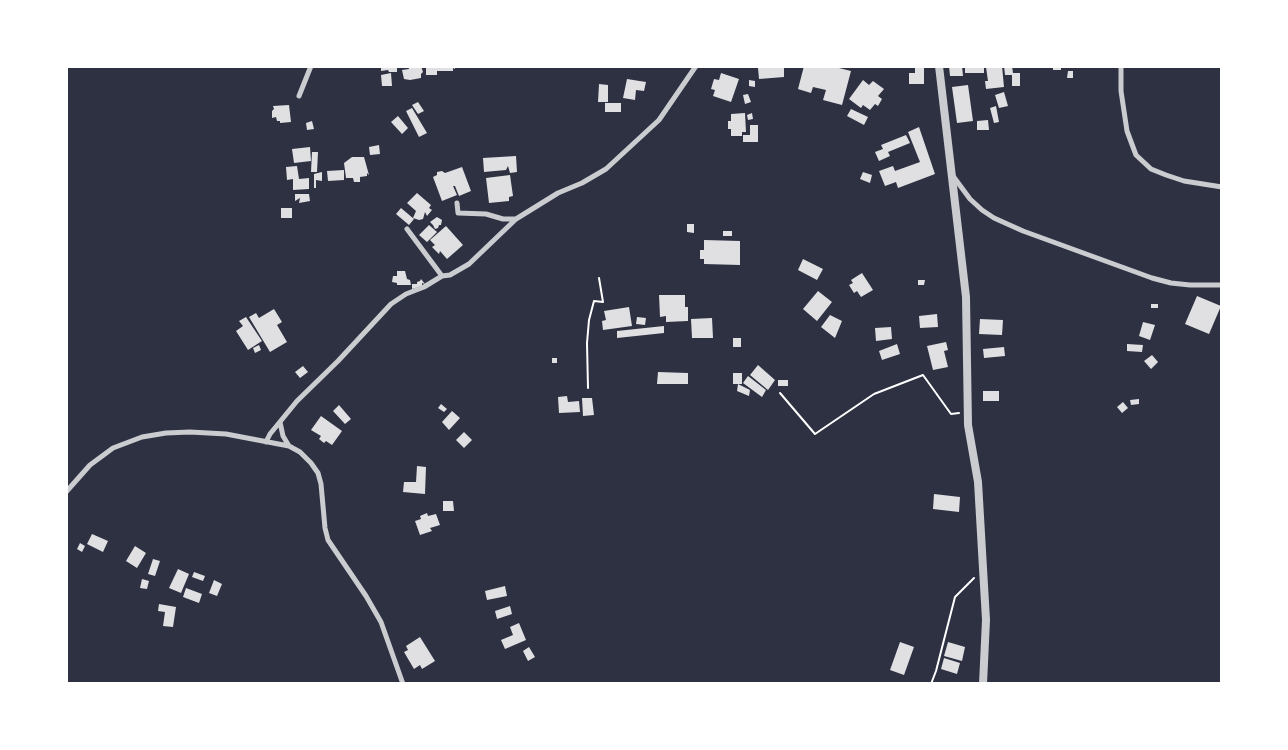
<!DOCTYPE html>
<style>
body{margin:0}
#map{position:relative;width:1288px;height:750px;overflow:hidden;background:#2d3142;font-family:"Zilla Slab",serif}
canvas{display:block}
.frame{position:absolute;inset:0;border:68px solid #fff;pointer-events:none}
</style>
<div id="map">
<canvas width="1288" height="750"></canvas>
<div class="frame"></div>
</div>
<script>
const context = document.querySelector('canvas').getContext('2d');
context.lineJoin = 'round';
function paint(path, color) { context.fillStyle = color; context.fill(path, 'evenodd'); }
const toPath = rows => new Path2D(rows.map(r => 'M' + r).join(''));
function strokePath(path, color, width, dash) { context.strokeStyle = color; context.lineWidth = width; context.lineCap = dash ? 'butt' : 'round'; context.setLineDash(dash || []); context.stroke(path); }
paint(toPath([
 [397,66,397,72,389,72,388,70,381,71,381,68],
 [408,66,421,66,423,72,421,74,421,78,410,80,404,79,402,70,409,69],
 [426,66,455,66,455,69,453,68,453,71,437,71,437,75,426,75],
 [784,66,784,77,759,79,758,68],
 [804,66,831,66,851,71,842,105,823,100,826,90,813,87,811,93,798,89],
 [915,66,924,66,924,84,909,84,909,73,915,73],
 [949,66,962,66,963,76,950,76],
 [965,66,984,66,984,73,965,73],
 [1002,66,1004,87,986,89,985,81,988,81,986,67],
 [1004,66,1012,66,1013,73,1020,73,1020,86,1012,86,1012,75,1005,75],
 [1053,66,1061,66,1061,70,1053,70],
 [1068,71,1073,71,1073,78,1067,78],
 [391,73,392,86,382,86,381,75],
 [721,73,739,79,731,102,713,96,715,90,711,89,714,79,719,80],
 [627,79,646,82,644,91,636,90,635,100,623,98],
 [749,80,755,81,755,87,749,86],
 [863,80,869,85,873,81,884,89,878,96,882,99,878,106,875,104,870,110,863,105,861,108,849,99],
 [599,84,608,85,608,102,598,102],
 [968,85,973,121,957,123,952,87],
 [1004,92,1008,106,999,108,995,95],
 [748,94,751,102,745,104,743,95],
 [418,102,424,111,418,114,412,105],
 [605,103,621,103,621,112,605,112],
 [289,105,291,122,280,123,280,121,277,121,276,117,272,118,272,111,274,109,273,106],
 [996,106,999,122,994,123,990,108],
 [412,108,427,133,419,137,406,111],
 [851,109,868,117,864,125,847,116],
 [745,113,746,132,742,132,742,136,731,136,731,129,728,129,728,121,731,121,731,114],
 [752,113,753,119,748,120,747,115],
 [398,116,408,128,402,134,391,122],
 [988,120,989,130,977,130,977,121],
 [312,121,314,129,307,130,306,123],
 [750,125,758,125,758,142,743,142,743,135,750,135],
 [919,127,935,174,898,188,896,182,885,186,879,171,893,166,895,171,920,162,908,132],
 [906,135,910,143,888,152,890,156,879,161,875,152,883,149,881,145],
 [379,145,380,154,370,155,369,147],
 [310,147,311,161,294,163,292,149],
 [312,152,318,152,317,172,311,172],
 [516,156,517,172,510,173,508,166,506,170,484,172,483,158],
 [352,157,364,157,369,175,367,173,367,176,360,177,360,182,354,182,353,178,346,178,344,163],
 [297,166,299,179,309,178,309,189,293,190,293,179,287,180,286,167],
 [462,167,471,191,459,196,455,186,453,186,457,195,442,201,433,177,437,175,437,172,442,171,445,173],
 [344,170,344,180,328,181,327,171],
 [322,172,322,181,316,180,316,188,314,188,314,174],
 [863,172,872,175,870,183,860,179],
 [510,175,513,196,509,197,509,201,489,203,486,178],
 [417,193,431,205,429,208,432,210,427,216,425,212,423,219,419,220,413,218,416,211,407,203],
 [295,194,309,194,310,201,299,203,300,198,295,201],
 [281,208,292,208,292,218,281,218],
 [401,208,414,219,409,225,396,214],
 [437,217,442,220,441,225,439,225,438,228,435,229,433,225,430,222],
 [687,224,694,224,694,233,687,232],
 [429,225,437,232,427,242,419,235],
 [446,226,463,245,447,259,440,251,439,254,432,247,435,245,430,240],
 [723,231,732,231,732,236,723,236],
 [704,240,740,241,740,265,704,264,704,259,700,259,700,250,704,250],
 [803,259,823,269,817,280,798,270],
 [397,271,405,271,407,279,410,280,411,285,397,285,397,283,392,282,393,276,397,276],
 [862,273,873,290,861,297,857,291,854,293,849,285,853,283,851,280],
 [421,279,425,284,422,283,422,286,412,289,412,284,417,284,417,282,420,281],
 [918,280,925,280,924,285,918,285],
 [818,291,832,302,817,321,803,309],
 [659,295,685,295,685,307,688,307,688,321,666,322,666,316,660,317],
 [1197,296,1221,306,1209,334,1185,324],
 [1151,304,1158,304,1158,308,1151,308],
 [629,307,632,326,603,330,602,321,606,320,604,311],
 [274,309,282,322,277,325,287,342,270,352,249,317,256,313,259,318],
 [937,314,938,327,920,328,919,316],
 [830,315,842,321,835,338,821,327],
 [246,317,262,341,248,350,236,331,243,326,239,321],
 [637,317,646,318,645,325,636,324],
 [712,318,713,338,692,338,691,319],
 [980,319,1003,320,1002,335,979,334],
 [1143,322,1155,325,1150,340,1139,336],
 [664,326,664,333,617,338,617,331],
 [891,327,892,339,876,341,875,328],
 [733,338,741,338,741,347,733,347],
 [946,342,948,350,944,351,948,367,933,370,927,346],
 [897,344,900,354,882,360,879,351],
 [1127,344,1143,345,1142,352,1127,351],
 [259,345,261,350,255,353,253,348],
 [1004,347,1005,356,984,358,983,349],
 [1152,355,1158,362,1151,369,1144,361],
 [552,358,557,358,557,363,552,363],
 [758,365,775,380,768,390,750,375],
 [303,366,308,372,300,378,295,372],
 [658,372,688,373,688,384,657,384],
 [733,373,742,373,742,384,733,384],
 [748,376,766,390,762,397,743,383],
 [778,380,788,380,788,386,778,386],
 [738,384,750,390,749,396,737,391],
 [983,391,999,391,999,401,983,401],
 [567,396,568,402,579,401,580,412,559,413,558,397],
 [582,398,592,398,594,415,583,416],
 [1139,399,1139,404,1131,405,1130,400],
 [1123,402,1128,408,1122,413,1117,407],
 [441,404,447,409,444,412,438,408],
 [339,405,351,419,345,424,333,411],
 [452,411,460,418,449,430,442,422],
 [321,416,342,431,332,445,326,441,324,443,319,439,321,436,311,430],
 [464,432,472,440,464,448,456,440],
 [417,466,426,467,425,494,403,492,404,482,416,482],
 [934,494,960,497,959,512,933,509],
 [443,501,453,501,454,511,443,511],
 [427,513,428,516,436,514,440,525,430,528,432,531,420,535,415,521,421,519,420,516],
 [92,534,108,541,103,552,87,544],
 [80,543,85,546,82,552,77,549],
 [135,546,146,553,137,568,126,561],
 [153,559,160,561,155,576,148,574],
 [178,569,189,574,181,593,169,588],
 [194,572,205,576,203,581,192,577],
 [142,579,149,581,147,589,140,588],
 [214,580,222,584,217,596,209,593],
 [505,586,507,596,487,600,485,591],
 [186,588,202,594,199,603,183,597],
 [159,604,176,607,173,627,163,626,165,612,158,611],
 [510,606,512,614,497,619,495,611],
 [519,623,526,640,505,649,501,640,513,635,510,627],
 [420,637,435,661,422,669,420,665,414,669,404,652,408,650,406,646],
 [900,642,914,647,904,675,890,670],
 [948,642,965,647,962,661,944,656],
 [529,647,535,657,528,661,523,651],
 [944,658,960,663,957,674,941,669]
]), '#e0e0e3');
strokePath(toPath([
 [588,388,587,343,589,320,594,301,603,302,599,278],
 [780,393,815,434,874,394,923,375,951,414,959,413],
 [931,684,936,671,955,597,974,578]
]), '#fff', 2);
strokePath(toPath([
 [1121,66,1121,91,1127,131,1136,155,1151,169,1166,175,1184,181,1222,187],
 [299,96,311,66],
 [953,176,970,199,982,210,994,218,1023,231,1152,278,1171,283,1190,285,1222,285],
 [457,203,458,213,486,214,503,219,516,219],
 [407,229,442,276],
 [280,422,283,436,289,446],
 [266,442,270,434,297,401,338,361,391,304,406,294,424,287,442,276,450,275,469,264,516,219,558,193,582,183,606,169,659,120,696,66],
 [66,492,90,465,113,448,142,437,166,433,190,432,226,434,289,446,300,452,311,463,318,473,321,484,325,528,328,540,366,596,381,622,403,684]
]), '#caccd0', 5);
strokePath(toPath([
 [939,66,966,297,968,425,978,482,986,620,983,684]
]), '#caccd0', 8);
</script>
